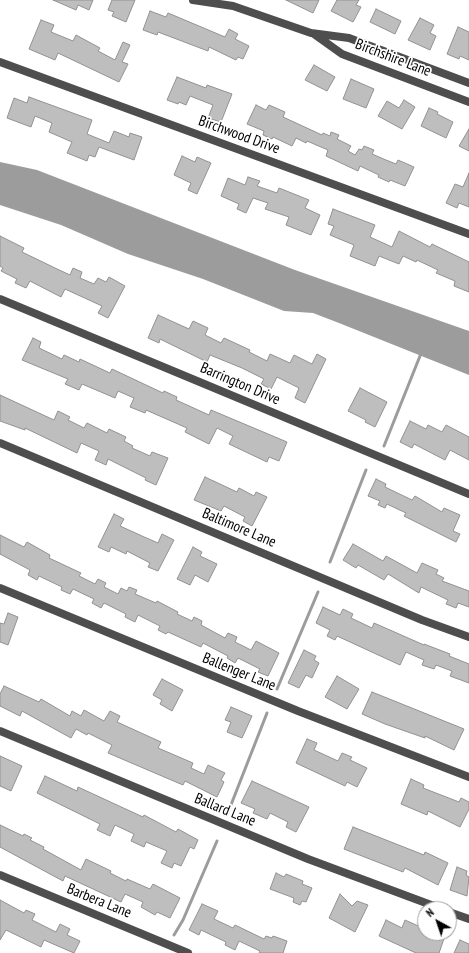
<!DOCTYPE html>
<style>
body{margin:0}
#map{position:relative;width:469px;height:953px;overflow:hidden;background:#fff;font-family:"PT Sans Narrow",sans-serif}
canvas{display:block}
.north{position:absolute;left:417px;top:901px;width:40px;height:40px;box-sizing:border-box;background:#fff;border:1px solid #999;border-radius:50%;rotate:320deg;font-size:11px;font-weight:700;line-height:16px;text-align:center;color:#000}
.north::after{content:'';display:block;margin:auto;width:14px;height:18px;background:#000;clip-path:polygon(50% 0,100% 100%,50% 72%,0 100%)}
</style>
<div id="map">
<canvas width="469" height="953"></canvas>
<div class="north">N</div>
</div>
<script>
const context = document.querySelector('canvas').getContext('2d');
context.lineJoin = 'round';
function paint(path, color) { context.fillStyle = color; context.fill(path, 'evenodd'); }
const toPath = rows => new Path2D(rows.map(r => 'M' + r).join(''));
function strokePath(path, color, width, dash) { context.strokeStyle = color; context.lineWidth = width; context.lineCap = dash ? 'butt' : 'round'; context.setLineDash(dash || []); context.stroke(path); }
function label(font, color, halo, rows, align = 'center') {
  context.font = font + ' "PT Sans Narrow",sans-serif'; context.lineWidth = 3.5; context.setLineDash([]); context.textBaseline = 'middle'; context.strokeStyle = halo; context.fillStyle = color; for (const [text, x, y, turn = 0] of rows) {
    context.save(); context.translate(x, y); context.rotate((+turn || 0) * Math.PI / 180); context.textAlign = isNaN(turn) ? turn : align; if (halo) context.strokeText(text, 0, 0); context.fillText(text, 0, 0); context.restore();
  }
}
paint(toPath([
 [0,162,37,170,295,270,469,331,469,375,339,323,313,313,284,311,203,279,128,254,61,225,0,205]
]), '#9c9c9c');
strokePath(toPath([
 [384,446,420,356],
 [330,562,366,470],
 [277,689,318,592],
 [227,815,267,713],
 [174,935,183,920,217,841]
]), '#9c9c9c', 3);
const building = toPath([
 [53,0,93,0,89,10,78,5,76,10,53,0],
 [112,0,135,0,126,22,112,16,114,12,108,10,112,0],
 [286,0,319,0,313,13,286,0],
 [337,0,359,0,356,5,361,7,353,22,331,11,337,0],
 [376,9,401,21,395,34,370,22,376,9],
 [150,11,166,17,168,13,225,37,229,29,238,34,235,39,249,46,243,59,238,57,236,60,209,47,208,51,158,32,157,35,143,30,150,11],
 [420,18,434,25,430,33,436,36,430,50,408,40,420,18],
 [41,20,54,25,51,32,73,41,76,35,100,48,98,51,115,60,123,42,130,45,122,62,128,64,119,82,58,53,55,60,29,49,41,20],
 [458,27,469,32,469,60,460,56,459,59,447,54,458,27],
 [314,65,335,77,327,91,305,80,314,65],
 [177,77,206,88,207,85,232,94,221,122,208,118,213,105,190,96,186,105,179,102,178,104,167,100,177,77],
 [351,79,374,89,366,108,343,99,351,79],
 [29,97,92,120,87,134,109,143,114,131,129,137,130,133,142,137,134,160,99,147,95,157,89,155,87,161,67,153,72,142,49,132,52,123,35,116,31,127,7,118,14,98,27,103,29,97],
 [404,100,415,107,402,129,378,116,387,101,399,108,404,100],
 [256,105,266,110,269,105,285,112,283,117,322,135,323,133,330,136,331,132,339,135,337,139,351,146,348,151,355,155,359,149,362,150,364,146,374,150,372,154,386,160,396,164,398,160,414,167,405,186,390,180,389,182,378,177,379,175,360,166,358,171,326,156,328,150,307,141,306,143,296,138,292,146,273,137,272,139,263,135,264,131,247,124,256,105],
 [429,108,438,112,437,114,453,122,446,138,421,126,429,108],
 [469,129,469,151,459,146,469,129],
 [182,156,195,162,197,157,211,163,197,194,188,190,191,183,174,175,182,156],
 [469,173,469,207,459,203,457,208,446,203,455,184,463,187,469,173],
 [248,177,260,181,257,186,277,193,279,188,309,200,305,208,320,215,311,235,286,225,289,217,265,209,268,203,253,198,246,213,237,209,239,204,221,196,228,178,245,185,248,177],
 [333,209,375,225,370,237,392,247,399,231,430,247,432,244,469,262,469,292,454,286,455,281,436,273,438,270,417,260,416,262,403,256,399,264,379,256,375,266,350,256,354,245,330,235,334,226,328,224,333,209],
 [0,236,24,248,22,252,55,268,70,275,73,268,82,272,80,278,94,284,98,278,106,282,109,277,125,286,108,318,98,313,102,306,65,289,61,297,30,281,26,288,15,283,17,279,1,271,3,268,0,266,0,236],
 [158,315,189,329,193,321,208,328,205,335,221,343,224,338,250,350,249,352,267,361,270,354,290,363,294,355,312,364,317,354,326,359,305,403,295,398,299,388,277,377,271,389,261,384,264,379,242,368,210,355,207,362,160,339,159,343,148,338,158,315],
 [33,338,41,342,39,348,62,359,64,355,79,362,80,359,110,373,112,369,163,393,164,391,177,397,176,400,209,415,211,410,287,442,279,461,269,457,267,462,229,444,233,436,217,428,209,444,185,432,187,428,146,410,145,413,130,407,134,398,118,391,115,398,82,384,79,390,65,384,68,379,22,360,33,338],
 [360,388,387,402,375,427,365,422,366,420,348,411,360,388],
 [0,395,54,420,58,411,70,417,68,420,84,428,87,423,107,433,109,429,126,437,124,441,133,446,132,448,150,456,152,452,168,458,156,485,145,480,146,478,108,459,106,465,95,460,99,451,81,443,77,453,25,428,25,430,0,421,0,395],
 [410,421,426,429,428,425,442,432,446,425,469,437,469,460,450,450,445,460,414,444,412,448,400,442,410,421],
 [205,477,237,492,239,488,254,496,256,492,267,497,252,526,243,521,245,517,224,506,221,511,194,500,205,477],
 [376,479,386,484,385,487,412,500,415,496,442,512,444,508,460,515,453,531,460,534,456,542,404,516,406,513,387,504,385,508,378,505,380,501,368,496,376,479],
 [114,514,124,519,120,526,142,536,158,543,162,534,174,540,158,571,148,567,150,563,127,551,126,554,111,547,109,552,98,547,114,514],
 [0,535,24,547,27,542,50,555,49,558,81,573,79,576,95,584,98,579,106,583,104,587,118,594,121,588,127,591,129,587,137,590,135,594,156,603,157,601,178,612,177,614,192,621,194,617,202,621,201,625,225,638,228,633,237,637,235,642,251,650,256,641,279,653,268,676,258,672,260,669,238,658,235,663,227,658,228,656,203,643,201,647,168,632,166,634,158,630,160,626,138,615,135,622,125,617,126,614,104,603,101,608,92,603,94,599,73,589,70,594,61,590,62,587,39,576,37,580,28,575,30,570,0,554,0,535],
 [353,544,383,561,386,556,417,573,422,563,438,570,436,574,444,578,442,581,469,591,469,607,458,603,456,608,446,604,448,600,421,587,419,593,388,574,384,580,358,565,356,568,343,560,353,544],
 [193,547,202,552,200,556,217,564,208,582,195,575,190,585,177,579,193,547],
 [323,607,340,615,343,609,353,614,351,618,372,628,374,623,424,645,424,644,450,654,449,656,469,664,469,683,450,676,452,671,436,665,434,669,422,665,424,660,406,652,400,665,337,636,335,640,327,636,330,630,316,623,323,607],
 [8,613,18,617,8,645,0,642,0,623,4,624,8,613],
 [304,650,316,656,314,660,319,663,312,678,306,675,299,688,288,683,304,650],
 [337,676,359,689,347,709,325,697,337,676],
 [162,679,183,690,172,711,160,704,162,700,153,695,162,679],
 [4,686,39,702,41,699,70,716,72,711,81,716,84,710,104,721,110,711,120,716,117,722,161,742,158,748,193,763,191,768,204,774,208,765,225,773,221,780,224,782,217,797,185,781,183,785,108,753,112,745,88,733,87,735,76,729,71,738,22,711,20,716,0,706,0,694,4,686],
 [372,692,464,729,454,750,425,736,425,738,385,724,362,714,372,692],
 [231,707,252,716,242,738,227,732,231,722,225,720,231,707],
 [307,739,317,743,314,750,338,761,342,753,352,757,350,760,367,768,357,787,347,782,345,786,296,763,307,739],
 [0,756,22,766,11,791,0,786,0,756],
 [45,776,77,791,78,787,143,817,144,815,176,832,178,829,198,840,194,849,190,847,181,866,174,863,172,868,161,863,167,851,146,842,144,847,131,841,134,834,115,825,110,836,97,830,100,824,37,793,45,776],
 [411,779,424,785,423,788,459,802,461,798,469,802,469,809,460,827,428,811,427,815,401,804,411,779],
 [252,781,309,807,296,832,286,827,288,822,270,813,267,819,253,813,255,809,241,803,252,781],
 [0,825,23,836,24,834,32,838,30,840,44,847,43,849,81,870,86,859,111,871,110,873,126,881,127,879,150,889,153,884,180,898,170,918,157,912,155,915,141,907,143,902,125,894,121,902,65,876,63,881,0,847,0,825],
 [353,827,424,855,425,852,448,863,438,885,405,868,403,872,344,849,353,827],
 [457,867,467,871,466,875,469,877,467,896,450,890,457,867],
 [276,873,284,877,286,874,303,881,302,884,312,888,306,902,302,901,300,905,293,902,294,898,270,889,276,873],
 [340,894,352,906,357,901,368,905,355,932,329,918,340,894],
 [0,900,24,913,26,910,35,914,32,920,56,932,60,924,70,929,67,935,80,941,74,953,44,940,41,947,6,930,0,940,0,900],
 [202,904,218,911,214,919,233,928,235,925,264,939,266,936,272,938,273,936,287,941,283,953,259,953,260,951,239,941,235,950,225,945,226,942,201,930,199,935,189,930,202,904],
 [386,920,402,928,405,920,425,929,425,933,446,933,439,953,416,953,379,936,386,920],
 [460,940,469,944,469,953,454,953,460,940]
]);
paint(building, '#bebebe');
strokePath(building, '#929292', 1);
strokePath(toPath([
 [193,0,233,6,311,33,349,38,469,83],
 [314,34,342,54,469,102],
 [0,62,469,234],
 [0,299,469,494],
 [0,443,422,620,469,637],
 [0,588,298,711,469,777],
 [0,731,308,859,442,909],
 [0,875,188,953],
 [449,912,469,919]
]), '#4e4e4e', 8);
label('15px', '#000', '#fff', [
 ["Birchshire Lane",393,58,21],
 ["Birchwood Drive",239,135,20],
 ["Barrington Drive",240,384,23],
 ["Baltimore Lane",239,528,23],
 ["Ballenger Lane",239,672,22],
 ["Ballard Lane",225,810,22],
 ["Barbera Lane",99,901,22]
]);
</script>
